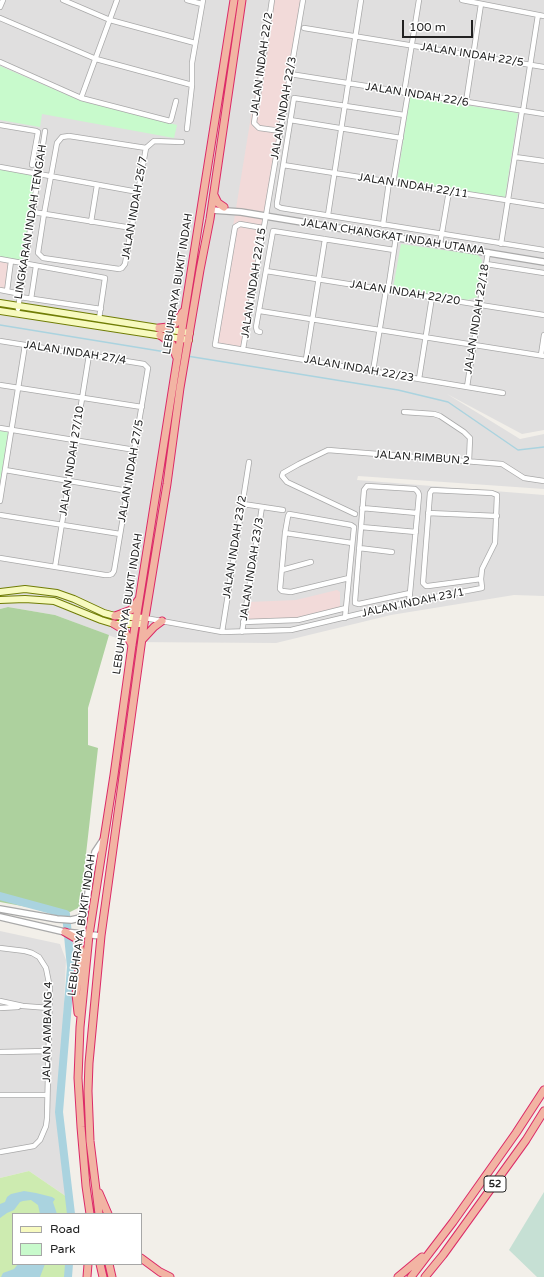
<!DOCTYPE html>
<style>
body{margin:0}
#map{position:relative;width:544px;height:1277px;overflow:hidden;background:#f2efe9;font-family:"Varela Round",sans-serif}
canvas{display:block}
.legend{position:absolute;left:12px;top:1213px;width:130px;height:52px;box-sizing:border-box;background:#fff;border:1px solid #a7a7a7;margin:0;padding:5px 7px;list-style:none;font-size:12px;color:#222}
.legend li{display:flex;align-items:center;gap:8px;height:20px}
.legend b{width:20px;border:1px solid #a7a7a7}
.scale{position:absolute;left:402px;top:20px;width:71px;height:18px;box-sizing:border-box;border:2px solid #222;border-top:0;padding-left:5px;font-size:12px;line-height:14px;white-space:nowrap;color:#222;-webkit-text-stroke:3px #fff;paint-order:stroke}
</style>
<div id="map">
<canvas width="544" height="1277"></canvas>
<ul class="legend">
<li><b style="height:5px;background:#f7fabf"></b>Road</li>
<li><b style="height:11px;background:#c8facc"></b>Park</li>
</ul>
<div class="scale">100 m</div>
</div>
<script>
const context = document.querySelector('canvas').getContext('2d');
context.lineJoin = 'round';
function paint(path, color) { context.fillStyle = color; context.fill(path, 'evenodd'); }
const toPath = rows => new Path2D(rows.map(r => 'M' + r).join(''));
function strokePath(path, color, width, dash) { context.strokeStyle = color; context.lineWidth = width; context.lineCap = dash ? 'butt' : 'round'; context.setLineDash(dash || []); context.stroke(path); }
function label(font, color, halo, rows, align = 'center') {
  context.font = font + ' "Varela Round",sans-serif'; context.lineWidth = 3; context.setLineDash([]); context.textBaseline = 'middle'; context.strokeStyle = halo; context.fillStyle = color; for (const [text, x, y, turn = 0] of rows) {
    context.save(); context.translate(x, y); context.rotate((+turn || 0) * Math.PI / 180); context.textAlign = isNaN(turn) ? turn : align; if (halo) context.strokeText(text, 0, 0); context.fillText(text, 0, 0); context.restore();
  }
}
paint(toPath([
 [0,0,544,0,544,430,522,434,447,394,520,439,544,434,544,489,358,476,357,480,544,495,544,596,514,595,391,615,276,643,127,642,55,615,8,607,0,609],
 [0,931,60,944,66,960,59,1110,67,1197,29,1171,0,1178]
]), '#e0dfdf');
paint(toPath([
 [270,0,301,0,242,348,214,343],
 [0,261,9,262,6,289,0,288],
 [337,590,340,592,340,608,298,618,245,620,249,602,296,600]
]), '#f2dad9');
paint(toPath([
 [29,1171,67,1197,69,1214,13,1214,13,1264,69,1264,67,1277,0,1277,0,1178]
]), '#cdebb0');
paint(toPath([
 [8,607,55,615,109,635,88,708,88,745,98,748,80,907,66,914,0,902,0,609]
]), '#add19e');
paint(toPath([
 [544,1192,544,1277,537,1277,509,1250]
]), '#c6e0d4');
paint(toPath([
 [0,66,81,101,177,125,174,138,42,114,40,127,0,120],
 [410,97,518,113,505,197,397,181],
 [0,167,38,173,25,264,0,259],
 [401,244,478,255,482,260,477,297,467,300,393,288],
 [0,431,8,432,0,483]
]), '#c8facc');
paint(toPath([
 [24,1191,36,1193,52,1197,55,1199,53,1202,57,1214,40,1214,38,1205,31,1200,23,1201,20,1202,14,1210,7,1213,0,1218,0,1204,5,1202,7,1197,11,1194],
 [18,1264,45,1264,40,1277,1,1277,3,1273,14,1269]
]), '#aad3df');
strokePath(toPath([
 [0,325,172,353],
 [187,356,398,390,448,402,518,450,544,447]
]), '#aad3df', 1.5);
strokePath(toPath([
 [0,896,66,914,71,967,59,1112,71,1214],
 [68,1277,69,1264]
]), '#aad3df', 8);
const minor = toPath([
 [63,0,110,20,195,43],
 [187,0,202,4],
 [272,0,254,123,259,128,281,131],
 [462,0,544,16],
 [0,7,3,0],
 [0,18,96,59,192,85],
 [304,28,544,67],
 [0,62,81,98,170,121,171,120,176,101],
 [290,74,544,114],
 [404,93,419,0],
 [81,98,117,0],
 [466,102,481,4],
 [523,111,538,15],
 [404,115,294,98,277,203,277,206,281,208,544,250],
 [290,120,401,138],
 [0,125,36,131,38,132,32,165],
 [187,129,192,85,192,63,203,0],
 [69,136,146,148,125,264,122,268,119,269,43,258,38,253,44,214,57,143,62,137,69,136],
 [146,148,154,141,182,142],
 [515,157,544,161],
 [283,165,544,206],
 [0,167,138,192],
 [393,183,408,93],
 [33,212,132,228],
 [328,215,361,0],
 [91,222,97,185],
 [383,225,389,182],
 [263,228,240,224,235,227,215,345,503,393],
 [440,244,449,191],
 [501,244,522,111],
 [0,259,105,278,99,319],
 [486,264,544,273],
 [266,271,544,315],
 [0,290,21,294],
 [388,290,396,237],
 [7,291,11,261],
 [20,297,101,309],
 [31,299,36,266],
 [18,309,45,131],
 [260,311,544,356],
 [260,332,257,331,256,327,273,231,394,250],
 [0,341,144,364,148,368,114,571,112,574,109,575,105,575,0,558],
 [243,349,303,0],
 [541,355,544,335],
 [306,359,325,239],
 [373,371,386,290],
 [419,379,432,297],
 [0,385,142,407],
 [467,387,488,252],
 [404,412,434,414,440,416,464,432,470,438,469,461],
 [0,428,135,450],
 [5,470,128,491],
 [0,501,25,345],
 [243,504,283,510],
 [362,508,417,513],
 [428,513,497,516],
 [355,514,287,482,282,476,283,473,299,464,328,450,502,464,524,478,544,481],
 [0,515,120,534],
 [361,527,416,532],
 [285,533,288,516,289,514,351,525,354,527,345,618],
 [359,548,392,552],
 [55,567,89,355],
 [282,570,311,562],
 [349,578,291,592,282,591,280,589,285,533,352,543],
 [409,602,410,593,419,495,418,492,415,489,367,486,364,490,355,601,355,603,359,604,410,593],
 [145,618,222,632,291,630,409,602,482,588,481,579,482,569,495,543,497,495,492,493,432,490,430,493,423,583,426,586,428,586,481,579],
 [243,622,298,620,346,608],
 [222,632,249,462],
 [242,632,262,507],
 [0,948,25,951,32,953,39,957,46,968,50,988,47,1118,46,1126,40,1140,34,1146,0,1152],
 [0,1001,23,1006,49,1008],
 [0,1008,18,1007],
 [0,1052,48,1051],
 [0,1095,47,1095]
]);
const tertiary = toPath([
 [212,210,241,212,544,262],
 [0,909,57,919,71,920,80,918,84,913,87,901,90,878,95,852,103,840],
 [0,917,65,932,101,936]
]);
const secondary = toPath([
 [0,303,190,333],
 [0,311,189,340],
 [0,592,25,589,57,593,74,599,104,613,115,616,145,618],
 [0,600,25,599,54,601,101,620,114,624,144,624]
]);
const trunk = toPath([
 [214,195,218,203,224,207],
 [159,328,168,327,176,323,183,312],
 [160,335,171,343,173,346,176,356],
 [115,616,131,610,139,599],
 [114,624,124,630,132,645],
 [142,640,154,627,162,621],
 [65,932,77,939,81,951,76,994,78,1013],
 [99,1193,108,1214],
 [90,1214,86,1186,81,1127,78,1078,80,1027,89,935,114,775,132,645,234,0],
 [99,1214,90,1141,88,1091,89,1063,101,936,144,624,167,484,180,388,200,270,210,219,242,0],
 [141,1258,160,1272,170,1277],
 [100,1264,103,1277],
 [109,1264,112,1277],
 [87,1277,88,1264],
 [398,1277,422,1257],
 [411,1277,453,1222,516,1133,544,1090],
 [425,1277,443,1255,526,1140,544,1111]
]);
strokePath(minor, '#a9a9a9', 6);
strokePath(tertiary, '#a9a9a9', 8);
strokePath(secondary, '#707d05', 8);
strokePath(trunk, '#dc2a67', 9);
strokePath(minor, '#fff', 4.5);
strokePath(tertiary, '#fff', 5.5);
strokePath(secondary, '#f7fabf', 6);
strokePath(trunk, '#f2b4a3', 7);
for (const [x, y, w] of [
 [495,1184,22]
]) { const box = new Path2D(); box.roundRect(x - w / 2, y - 8, w, 16, 3); context.fillStyle = '#fff'; context.fill(box); strokePath(box, '#222', 1); }
label('bold 10px', '#222', null, [
 ["52",495,1184]
]);
label('11px', '#222', '#fff', [
 ["JALAN INDAH 22/5",472,55,9],
 ["JALAN INDAH 22/2",262,64,-82],
 ["JALAN INDAH 22/6",417,95,9],
 ["JALAN INDAH 22/3",284,108,-80],
 ["JALAN INDAH 22/11",413,186,9],
 ["JALAN INDAH 25/7",135,208,-80],
 ["LINGKARAN INDAH TENGAH",31,222,-81],
 ["JALAN CHANGKAT INDAH UTAMA",393,237,9],
 ["JALAN INDAH 22/15",254,283,-81],
 ["LEBUHRAYA BUKIT INDAH",178,284,-81],
 ["JALAN INDAH 22/20",405,293,9],
 ["JALAN INDAH 22/18",477,319,-81],
 ["JALAN INDAH 27/4",75,353,9],
 ["JALAN INDAH 22/23",359,369,10],
 ["JALAN RIMBUN 2",422,458,4],
 ["JALAN INDAH 27/10",72,461,-81],
 ["JALAN INDAH 27/5",131,471,-80],
 ["JALAN INDAH 23/2",235,547,-81],
 ["JALAN INDAH 23/3",252,569,-81],
 ["JALAN INDAH 23/1",413,603,-12],
 ["LEBUHRAYA BUKIT INDAH",128,604,-81],
 ["LEBUHRAYA BUKIT INDAH",82,925,-82],
 ["JALAN AMBANG 4",48,1032,-89]
]);
</script>
